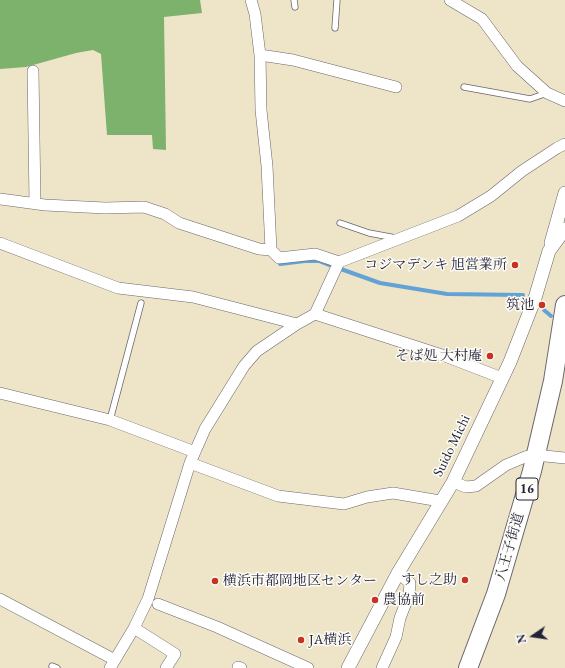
<!DOCTYPE html>
<meta charset="utf-8">
<style>
body{margin:0}
#map{position:relative;width:565px;height:668px;overflow:hidden;background:#eee5c8;font-family:"EB Garamond",serif}
canvas{display:block}
.north{position:absolute;left:513px;top:616px;width:40px;height:40px;-webkit-text-stroke:3px #fdfcf7;paint-order:stroke;rotate:257deg;font-size:11px;font-weight:700;line-height:16px;text-align:center;color:#22223b}
.north::after{content:'';display:block;margin:auto;width:14px;height:18px;background:#22223b;clip-path:polygon(50% 0,100% 100%,50% 72%,0 100%)}
</style>
<div id="map">
<canvas width="565" height="668"></canvas>
<div class="north">N</div>
</div>
<script>
const context = document.querySelector('canvas').getContext('2d');
context.lineJoin = 'round';
function paint(path, color) { context.fillStyle = color; context.fill(path, 'evenodd'); }
const toPath = rows => new Path2D(rows.map(r => 'M' + r).join(''));
function strokePath(path, color, width, dash) { context.strokeStyle = color; context.lineWidth = width; context.lineCap = dash ? 'butt' : 'round'; context.setLineDash(dash || []); context.stroke(path); }
function label(font, color, halo, rows, align = 'center') {
  context.font = font + ' "EB Garamond","Noto Serif JP",serif'; context.lineWidth = 3; context.setLineDash([]); context.textBaseline = 'middle'; context.strokeStyle = halo; context.fillStyle = color; for (const [text, x, y, turn = 0] of rows) {
    context.save(); context.translate(x, y); context.rotate((+turn || 0) * Math.PI / 180); context.textAlign = isNaN(turn) ? turn : align; if (halo) context.strokeText(text, 0, 0); context.fillText(text, 0, 0); context.restore();
  }
}
paint(toPath([
 [0,0,200,0,202,13,164,17,166,150,153,149,152,135,107,135,101,54,93,50,76,53,26,67,0,69]
]), '#7db26d');
strokePath(toPath([
 [280,264,305,261,319,261,329,265],
 [338,268,380,283,447,294,523,295],
 [544,310,551,316]
]), '#62a2d5', 4);
const service = toPath([
 [294,0,295,7],
 [335,28,337,0],
 [464,87,530,99,547,93],
 [340,223,369,233,396,238],
 [110,420,141,303],
 [52,666,57,668]
]);
const minor = toPath([
 [251,0,255,14,260,55,261,110,267,166,271,250,279,258,315,254,339,262],
 [450,0,482,19,517,66,547,93,565,101],
 [260,55,293,60,396,87],
 [33,71,35,203],
 [0,199,45,205,105,208,144,207,165,214,179,223,259,249,271,250],
 [0,243,118,288,193,297,297,324],
 [315,314,445,356,502,378],
 [0,393,110,420,195,452],
 [190,463,278,496,344,504,367,497,393,493,440,501],
 [453,482,466,487,476,486,506,465,525,457,535,455,565,458],
 [0,599,115,660],
 [158,604,217,627,308,668],
 [134,628,175,654,166,668],
 [238,667,241,668],
 [110,668,134,628,148,599,190,463,205,429,244,366,257,351,297,324,315,314,339,262,458,216,491,196,522,171,557,148,565,144],
 [382,668,396,637,400,618,409,595,410,583,398,573]
]);
const tertiary = toPath([
 [551,243,565,193],
 [348,668,398,573,453,482,510,362,535,298,549,251,565,229]
]);
const trunk = toPath([
 [468,668,496,594,532,471,553,381,565,305]
]);
strokePath(service, '#69666c', 7);
strokePath(minor, '#69666c', 12);
strokePath(tertiary, '#69666c', 14);
strokePath(trunk, '#69666c', 20);
strokePath(service, '#fff', 5.5);
strokePath(minor, '#fff', 11);
strokePath(tertiary, '#fff', 13);
strokePath(trunk, '#fff', 18);
for (const [x, y, r, color] of [
 [515,265,4,"#c8321e"],
 [542,305,4,"#c8321e"],
 [490,356,4,"#c8321e"],
 [465,580,4,"#c8321e"],
 [215,581,4,"#c8321e"],
 [375,600,4,"#c8321e"],
 [301,640,4,"#c8321e"]
]) { const dot = new Path2D(); dot.arc(x, y, r, 0, 2 * Math.PI); context.fillStyle = color; context.fill(dot); strokePath(dot, '#fdfcf7', 1.5); }
for (const [x, y, w] of [
 [527,489,22]
]) { const box = new Path2D(); box.roundRect(x - w / 2, y - 11, w, 22, 3); context.fillStyle = '#fdfcf7'; context.fill(box); strokePath(box, '#22223b', 1); }
label('bold 13px', '#22223b', null, [
 ["16",527,489]
]);
label('14px', '#22223b', '#fdfcf7', [
 ["コジマデンキ 旭営業所",507,265],
 ["筑池",534,305],
 ["そば処 大村庵",482,356],
 ["すし之助",457,580],
 ["横浜市都岡地区センター",223,581,"left"],
 ["農協前",383,600,"left"],
 ["JA横浜",309,640,"left"]
], 'right');
label('14px', '#22223b', '#fdfcf7', [
 ["Suido Michi",452,446,-64],
 ["八王子街道",510,547,-74]
]);
</script>
